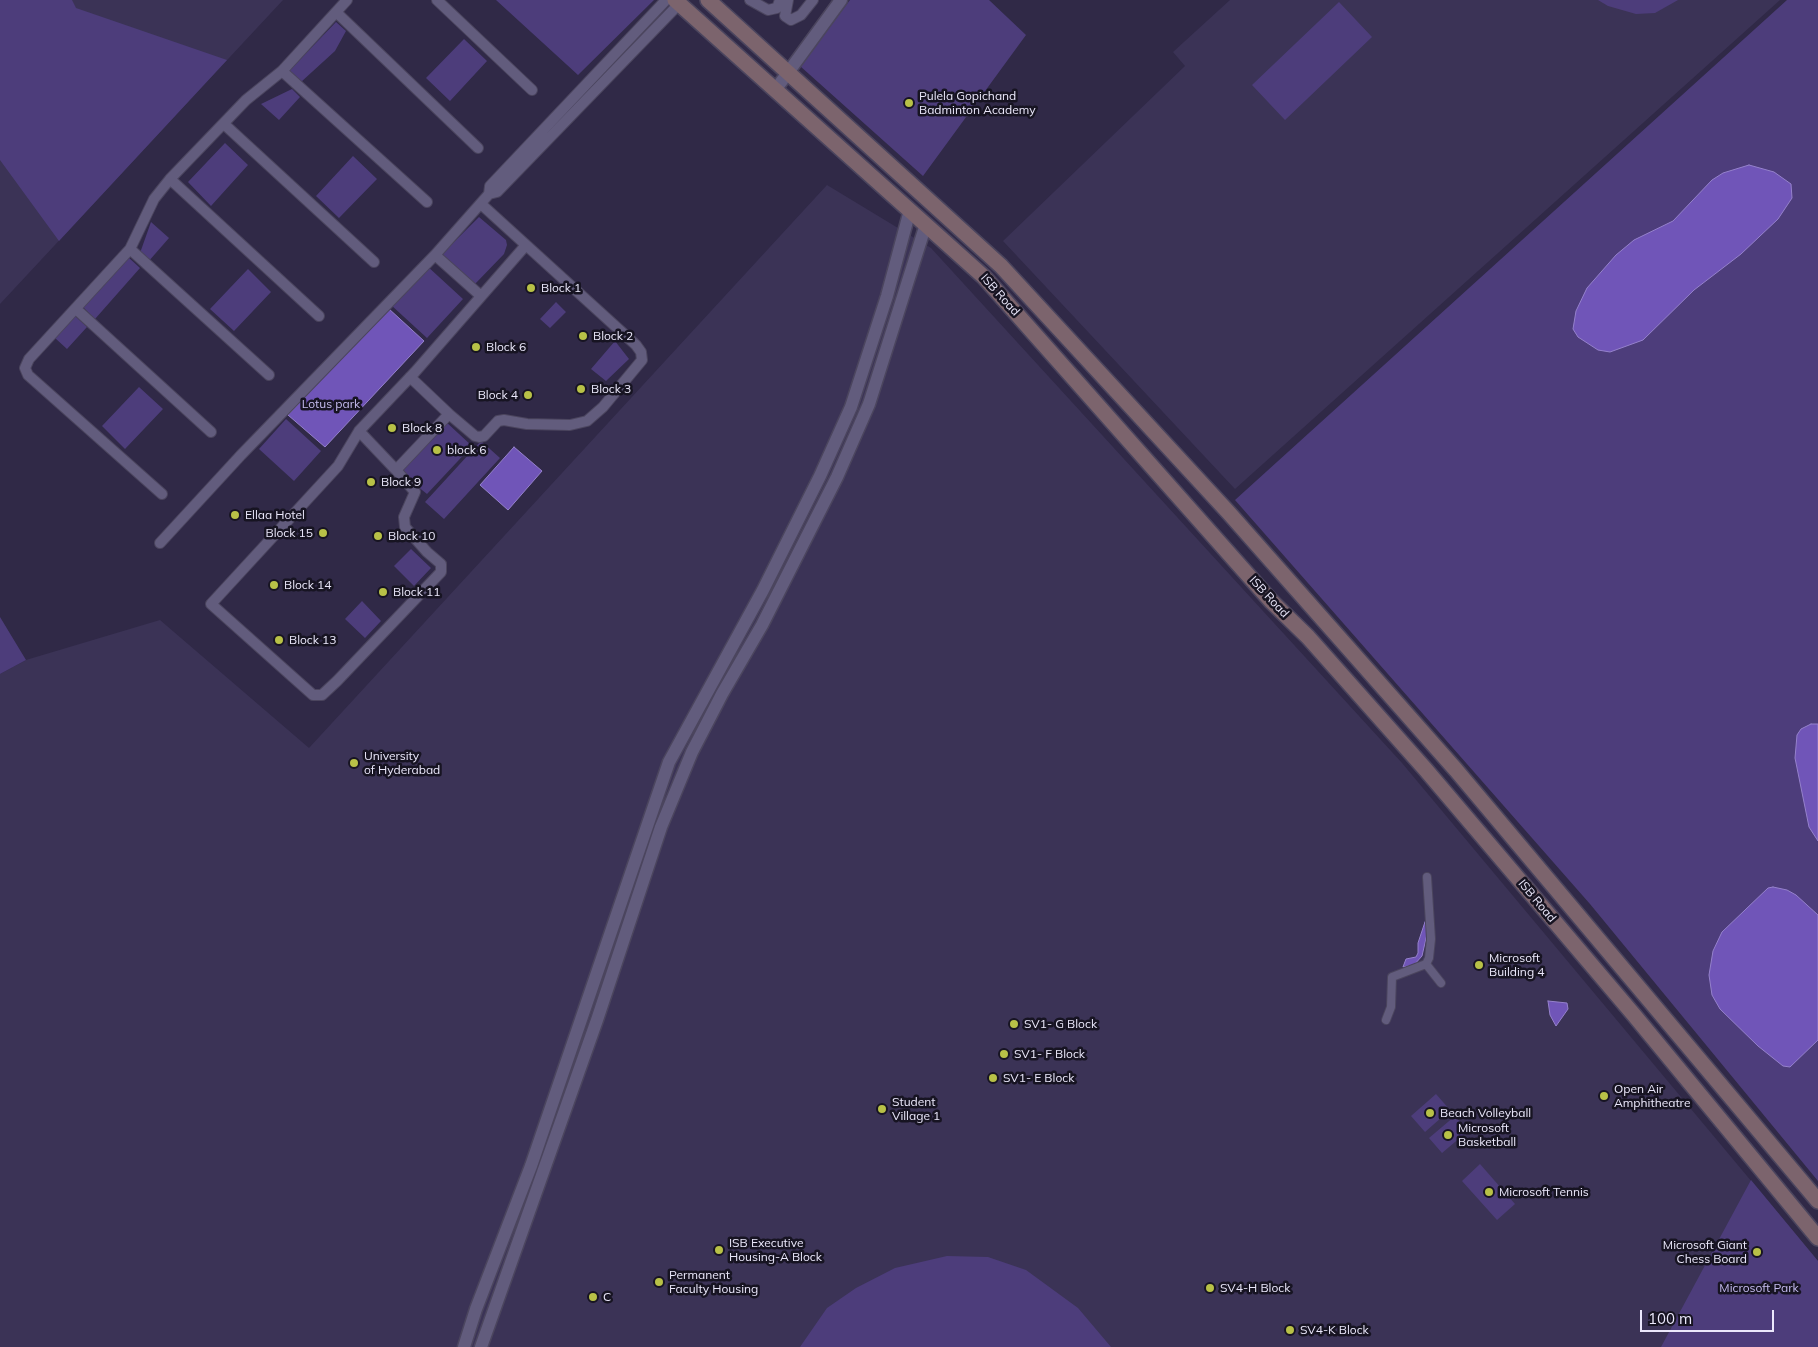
<!DOCTYPE html>
<style>
body{margin:0}
#map{position:relative;width:1818px;height:1347px;overflow:hidden;background:#302947;font-family:Mulish,sans-serif}
canvas{display:block}
.scale{position:absolute;left:1640px;top:1310px;width:134px;height:22px;box-sizing:border-box;border:2px solid #ebe8fb;border-top:0;padding-left:6px;font-size:15px;line-height:18px;white-space:nowrap;color:#ebe8fb;-webkit-text-stroke:4px #171422;paint-order:stroke}
</style>
<div id="map">
<canvas width="1818" height="1347"></canvas>
<div class="scale">100 m</div>
</div>
<script>
const context = document.querySelector('canvas').getContext('2d');
context.lineJoin = 'round';
function paint(path, color) { context.fillStyle = color; context.fill(path, 'evenodd'); }
const toPath = rows => new Path2D(rows.map(r => 'M' + r).join(''));
function strokePath(path, color, width, dash) { context.strokeStyle = color; context.lineWidth = width; context.lineCap = dash ? 'butt' : 'round'; context.setLineDash(dash || []); context.stroke(path); }
function label(font, color, halo, rows, align = 'center') {
  context.font = font + ' Mulish,sans-serif'; context.lineWidth = 5; context.setLineDash([]); context.textBaseline = 'middle'; context.strokeStyle = halo; context.fillStyle = color; for (const [text, x, y, turn = 0] of rows) {
    context.save(); context.translate(x, y); context.rotate((+turn || 0) * Math.PI / 180); context.textAlign = isNaN(turn) ? turn : align; if (halo) context.strokeText(text, 0, 0); context.fillText(text, 0, 0); context.restore();
  }
}
paint(toPath([
 [0,0,283,0,0,304],
 [1230,0,1780,0,1235,489,1003,241,1185,66,1173,52],
 [827,185,931,248,1402,763,1818,1261,1818,1347,0,1347,0,674,26,660,160,620,309,748]
]), '#3b3356');
paint(toPath([
 [0,0,72,0,76,8,227,60,59,241,0,160],
 [496,0,654,0,578,75],
 [850,0,989,0,1026,35,923,176,800,66],
 [1598,0,1678,0,1655,13,1636,14,1608,6],
 [1787,0,1818,0,1818,1181,1590,904,1235,500],
 [1339,2,1372,37,1285,120,1252,85],
 [336,22,346,31,335,51,301,82,288,72],
 [464,39,487,61,450,101,426,78],
 [292,89,300,97,279,120,261,104],
 [225,143,248,165,211,206,188,182],
 [353,156,377,179,339,218,316,196],
 [479,217,506,240,507,245,504,254,475,284,442,254],
 [151,222,169,238,148,262,140,253],
 [128,257,140,268,95,319,83,307],
 [426,265,463,299,427,338,391,305],
 [248,269,271,292,234,331,210,309],
 [556,302,566,312,550,328,540,319],
 [75,316,87,327,67,349,55,338],
 [615,341,629,359,606,381,591,369],
 [139,387,163,409,125,449,102,426],
 [286,419,321,451,294,481,259,449],
 [445,421,472,446,427,494,397,470],
 [481,441,500,458,444,519,425,502],
 [411,549,431,568,414,586,394,566],
 [362,601,381,621,365,638,345,619],
 [0,617,26,660,0,674],
 [1436,1094,1450,1110,1425,1132,1411,1116],
 [1455,1116,1468,1131,1442,1153,1429,1138],
 [1480,1164,1515,1204,1497,1220,1462,1181],
 [1751,1180,1818,1261,1818,1347,1661,1347],
 [947,1256,988,1257,1026,1270,1078,1308,1111,1347,800,1347,827,1308,856,1288,895,1268]
]), '#4d3d7b');
const water = toPath([
 [1749,165,1774,172,1791,184,1792,198,1778,219,1741,254,1694,290,1643,340,1610,352,1598,350,1578,337,1573,329,1576,311,1587,288,1616,255,1634,240,1673,221,1712,180,1723,173,1749,165],
 [388,308,424,341,325,447,288,415,388,308],
 [514,447,542,471,508,510,480,485,514,447],
 [1811,724,1818,724,1818,841,1809,827,1795,758,1797,735,1801,729,1811,724],
 [1773,887,1787,890,1796,895,1818,915,1818,1040,1790,1067,1783,1066,1758,1046,1720,1009,1712,995,1709,975,1713,951,1722,932,1768,888,1773,887],
 [1425,922,1427,934,1422,956,1414,965,1403,967,1406,959,1416,957,1418,953,1418,943,1425,922],
 [1548,1001,1567,1003,1568,1009,1556,1026,1550,1015,1548,1001]
]);
paint(water, '#7055b8');
strokePath(water, '#9581cc', 1);
const pedestrian = toPath([
 [1426,964,1441,983],
 [1386,1020,1391,1007,1392,977,1426,964,1429,958,1431,939,1427,877]
]);
const minor = toPath([
 [437,0,532,90],
 [750,0,768,10,777,8,780,0],
 [788,0,785,16,791,20,801,15,813,0],
 [336,12,478,148],
 [282,71,427,202],
 [224,124,374,262],
 [170,179,319,316],
 [489,194,497,192,679,4],
 [130,249,269,375],
 [435,255,481,296],
 [76,309,211,432],
 [410,377,449,414,475,436,479,437,484,436,498,421,504,420,527,424,570,425,587,421,603,407,642,360,641,352,636,345,481,204],
 [449,414,396,470,415,492,404,517,405,527,427,552,441,564,441,572,337,681,322,695,313,695,211,604,338,466,359,431,415,372,526,245],
 [359,431,396,470],
 [162,494,28,375,25,368,29,359,130,249,154,199,170,179,246,100,282,71,347,0],
 [160,543,241,455,435,255,489,194,490,186,666,0]
]);
const tertiary = toPath([
 [776,89,841,0],
 [464,1347,476,1309,531,1166,669,762,763,590,820,476,851,407,887,296,910,210],
 [481,1347,597,1020,661,827,692,752,722,694,762,625,837,477,869,404,926,224]
]);
const secondary = toPath([
 [675,0,984,277,1271,601,1308,637,1426,770,1634,1015,1818,1238],
 [708,0,1001,266,1229,513,1456,770,1818,1201]
]);
strokePath(pedestrian, '#4b455e', 10);
strokePath(minor, '#4b455e', 12);
strokePath(tertiary, '#4b455e', 15);
strokePath(secondary, '#4b455e', 18);
strokePath(pedestrian, '#625c7d', 8);
strokePath(minor, '#625c7d', 10);
strokePath(tertiary, '#625c7d', 12);
strokePath(secondary, '#7c646d', 15);
for (const [x, y, r, color] of [
 [909,103,5,"#b8c147"],
 [531,288,5,"#b8c147"],
 [583,336,5,"#b8c147"],
 [476,347,5,"#b8c147"],
 [581,389,5,"#b8c147"],
 [528,395,5,"#b8c147"],
 [392,428,5,"#b8c147"],
 [437,450,5,"#b8c147"],
 [371,482,5,"#b8c147"],
 [235,515,5,"#b8c147"],
 [323,533,5,"#b8c147"],
 [378,536,5,"#b8c147"],
 [274,585,5,"#b8c147"],
 [383,592,5,"#b8c147"],
 [279,640,5,"#b8c147"],
 [354,763,5,"#b8c147"],
 [1479,965,5,"#b8c147"],
 [1014,1024,5,"#b8c147"],
 [1004,1054,5,"#b8c147"],
 [993,1078,5,"#b8c147"],
 [1604,1096,5,"#b8c147"],
 [882,1109,5,"#b8c147"],
 [1430,1113,5,"#b8c147"],
 [1448,1135,5,"#b8c147"],
 [1489,1192,5,"#b8c147"],
 [719,1250,5,"#b8c147"],
 [1757,1252,5,"#b8c147"],
 [659,1282,5,"#b8c147"],
 [1210,1288,5,"#b8c147"],
 [593,1297,5,"#b8c147"],
 [1290,1330,5,"#b8c147"]
]) { const dot = new Path2D(); dot.arc(x, y, r, 0, 2 * Math.PI); context.fillStyle = color; context.fill(dot); strokePath(dot, '#171422', 2); }
label('12px', '#ebe8fb', '#171422', [
 ["Pulela Gopichand",919,96],
 ["Badminton Academy",919,110],
 ["Block 1",541,288],
 ["Block 2",593,336],
 ["Block 6",486,347],
 ["Block 3",591,389],
 ["Block 4",518,395,"right"],
 ["Block 8",402,428],
 ["block 6",447,450],
 ["Block 9",381,482],
 ["Ellaa Hotel",245,515],
 ["Block 15",313,533,"right"],
 ["Block 10",388,536],
 ["Block 14",284,585],
 ["Block 11",393,592],
 ["Block 13",289,640],
 ["University",364,756],
 ["of Hyderabad",364,770],
 ["Microsoft",1489,958],
 ["Building 4",1489,972],
 ["SV1- G Block",1024,1024],
 ["SV1- F Block",1014,1054],
 ["SV1- E Block",1003,1078],
 ["Open Air",1614,1089],
 ["Amphitheatre",1614,1103],
 ["Student",892,1102],
 ["Village 1",892,1116],
 ["Beach Volleyball",1440,1113],
 ["Microsoft",1458,1128],
 ["Basketball",1458,1142],
 ["Microsoft Tennis",1499,1192],
 ["ISB Executive",729,1243],
 ["Housing-A Block",729,1257],
 ["Microsoft Giant",1747,1245,"right"],
 ["Chess Board",1747,1259,"right"],
 ["Permanent",669,1275],
 ["Faculty Housing",669,1289],
 ["SV4-H Block",1220,1288],
 ["C",603,1297],
 ["SV4-K Block",1300,1330]
], 'left');
label('12px', '#ebe8fb', '#171422', [
 ["ISB Road",1000,295,48],
 ["ISB Road",1269,597,47],
 ["ISB Road",1537,901,50]
]);
label('12px', '#c5bbef', '#171422', [
 ["Lotus park",331,404],
 ["Microsoft Park",1759,1288]
]);
</script>
